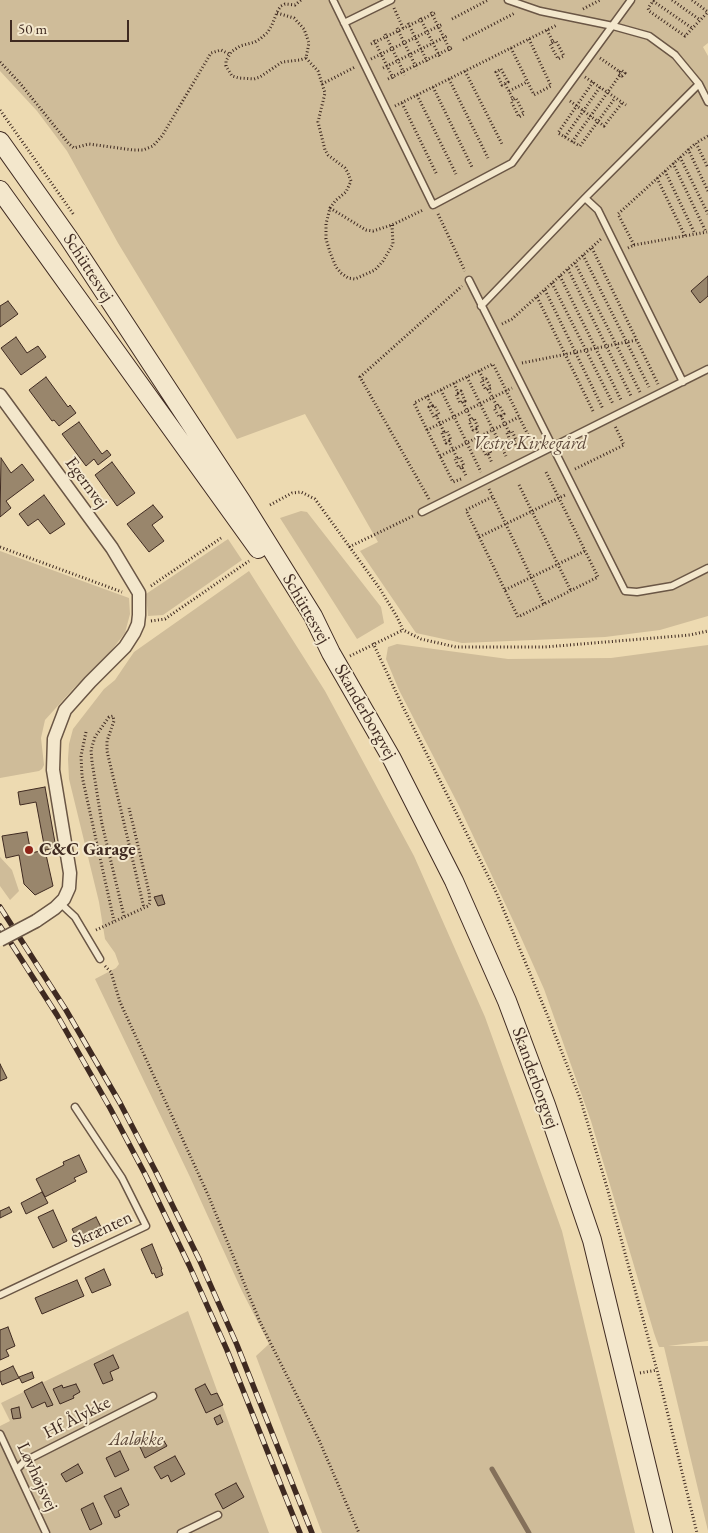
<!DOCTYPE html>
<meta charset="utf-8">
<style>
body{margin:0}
#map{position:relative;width:708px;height:1533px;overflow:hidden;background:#eddab1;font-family:"EB Garamond",serif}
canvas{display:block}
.scale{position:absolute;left:10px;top:20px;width:119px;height:22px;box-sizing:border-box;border:2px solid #3f2a21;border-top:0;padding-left:6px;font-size:15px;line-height:18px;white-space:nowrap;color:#3f2a21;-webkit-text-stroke:4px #f3e7cc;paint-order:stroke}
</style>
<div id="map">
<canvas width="708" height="1533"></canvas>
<div class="scale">50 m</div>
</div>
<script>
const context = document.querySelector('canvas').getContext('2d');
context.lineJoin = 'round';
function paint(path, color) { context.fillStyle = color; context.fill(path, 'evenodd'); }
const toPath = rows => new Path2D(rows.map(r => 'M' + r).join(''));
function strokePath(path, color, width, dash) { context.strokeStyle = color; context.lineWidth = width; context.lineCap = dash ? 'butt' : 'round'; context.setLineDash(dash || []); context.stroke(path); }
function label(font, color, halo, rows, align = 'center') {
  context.font = font + ' "EB Garamond",serif'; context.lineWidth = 4; context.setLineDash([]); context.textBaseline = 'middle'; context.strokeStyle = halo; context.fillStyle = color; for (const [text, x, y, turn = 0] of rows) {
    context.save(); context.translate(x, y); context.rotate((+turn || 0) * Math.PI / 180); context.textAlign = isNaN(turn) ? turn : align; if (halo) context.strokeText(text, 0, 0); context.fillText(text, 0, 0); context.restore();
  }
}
paint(toPath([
 [0,0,708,0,708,43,703,47,708,56,708,616,660,630,605,637,462,643,416,633,360,551,378,542,305,414,237,439,118,243,67,151,37,111,0,71],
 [301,511,307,512,381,607,384,623,357,639,280,518],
 [228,539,242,560,163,615,148,616,146,594],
 [0,551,129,598,130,614,125,633,107,656,73,689,45,720,41,738,44,765,42,769,39,771,0,778],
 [249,571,325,691,414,856,485,1017,562,1231,635,1533,322,1533,256,1356,269,1344,241,1289,190,1177,95,979,116,968,119,964,115,953,105,939,99,902,69,779,68,759,69,744,73,729,104,689,115,680,134,652],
 [397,644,508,659,611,658,708,645,708,1341,668,1346,708,1346,708,1531,664,1347,659,1347,654,1333,591,1121,544,989,519,933,459,806,399,690,386,659,388,647],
 [0,857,12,870,19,891,10,900,0,886],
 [188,1311,269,1533,0,1533,0,1426,10,1421,1,1403]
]), '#cfbc99');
strokePath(toPath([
 [492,1469,529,1533]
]), '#84705a', 5);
const building = toPath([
 [708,276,708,296,700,303,691,291,708,276],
 [8,301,18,314,0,327,0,306,8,301],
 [16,337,27,353,38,346,46,357,21,375,1,348,16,337],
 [46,377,68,407,70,405,76,413,59,426,54,420,52,421,29,390,46,377],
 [79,422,102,454,107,450,111,455,98,465,94,459,86,466,62,434,79,422],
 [1,458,11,473,22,464,34,480,6,501,11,508,0,517,1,458],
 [112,462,135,493,117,506,95,475,112,462],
 [44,495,65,524,50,534,38,519,28,526,19,514,44,495],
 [153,505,163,517,152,525,164,541,149,552,127,524,153,505],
 [45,787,56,848,45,850,36,802,20,805,18,792,45,787],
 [27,832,31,853,45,850,53,886,35,895,24,884,19,855,6,858,2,836,27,832],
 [162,895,165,904,158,906,154,897,162,895],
 [0,1064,7,1078,0,1081,0,1064],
 [79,1155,87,1172,74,1178,76,1181,45,1197,36,1179,64,1165,63,1162,79,1155],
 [42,1192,48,1203,26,1214,21,1203,42,1192],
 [9,1207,12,1212,0,1218,0,1211,9,1207],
 [53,1210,67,1241,53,1248,38,1217,53,1210],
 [96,1217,104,1233,80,1245,72,1229,96,1217],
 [152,1244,162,1269,161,1270,163,1275,156,1278,154,1273,152,1274,141,1249,152,1244],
 [104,1269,111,1285,92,1293,85,1278,104,1269],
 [77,1280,84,1296,42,1314,35,1298,77,1280],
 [8,1327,15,1346,6,1350,9,1356,0,1360,0,1330,8,1327],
 [113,1355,119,1368,110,1372,113,1380,103,1384,94,1364,113,1355],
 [13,1366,19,1378,2,1385,0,1379,0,1372,13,1366],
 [32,1372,34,1378,22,1383,19,1377,32,1372],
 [42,1382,53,1405,47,1407,45,1402,32,1408,24,1391,42,1382],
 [76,1384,80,1392,73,1396,74,1398,60,1404,53,1389,62,1385,63,1388,76,1384],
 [205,1384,211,1395,217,1393,223,1405,206,1413,195,1389,205,1384],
 [19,1407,21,1418,13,1419,11,1409,19,1407],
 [220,1415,223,1422,217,1425,214,1418,220,1415],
 [161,1436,167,1446,145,1458,140,1447,161,1436],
 [120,1451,129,1470,115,1477,106,1458,120,1451],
 [175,1456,185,1474,171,1482,168,1475,161,1479,154,1467,175,1456],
 [78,1464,83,1473,66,1482,61,1474,78,1464],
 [236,1483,244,1497,223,1509,215,1494,236,1483],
 [121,1488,129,1505,118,1511,120,1516,115,1518,104,1496,121,1488],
 [93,1503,102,1524,90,1530,81,1509,93,1503]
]);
paint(building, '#99866c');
strokePath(building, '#3f2a21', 1);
const lane = toPath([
 [333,0,433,205,512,163,631,0],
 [508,0,540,11,613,26,649,36,675,55,699,84,708,102],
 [344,23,391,0],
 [585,198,598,210,683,382],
 [469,280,625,591,637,592,672,586,708,568],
 [481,306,585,198,699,84],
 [422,512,708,369],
 [60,903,75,917,100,959],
 [0,1295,146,1226,122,1178,75,1107],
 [0,1434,46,1533],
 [17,1469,25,1461,153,1396],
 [181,1533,218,1515]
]);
const street = toPath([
 [0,395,112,548,139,593,139,615,138,624,134,633,125,647,90,682,65,710,54,739,53,770,70,873,69,888,64,899,55,908,36,921]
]);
const secondary = toPath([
 [0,141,68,237,242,502,313,616,331,653,392,759,454,881,507,1001,546,1105,592,1240,663,1533],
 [0,190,258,549]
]);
strokePath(lane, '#6a5645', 9);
strokePath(street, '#6a5645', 15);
strokePath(secondary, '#3f2a21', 20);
strokePath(toPath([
 [654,0,648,8,649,11,685,36,708,12],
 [672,0,700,20],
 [692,0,708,12],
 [653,1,692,28],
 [394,8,403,28],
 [583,9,600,0],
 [431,12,451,52],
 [277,13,294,18,304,29,309,43,306,58,300,60,282,62,260,77,254,79,239,78,232,76,226,66,226,61,231,52,240,46,255,42,260,39,268,32,272,25,278,10,281,6,285,4,295,5,301,0],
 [420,18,440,57],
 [452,19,488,0],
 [408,23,428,63],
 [397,28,417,69],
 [547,30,553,42,550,44,558,59,564,56,556,41,553,42],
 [385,34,405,75],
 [374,40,394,80],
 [463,40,515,13],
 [371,44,437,12],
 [511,48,534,95,551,86,529,39],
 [306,58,318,71,325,93,318,122,325,150,328,155,345,168,348,173,351,181,346,192,336,200,330,208,326,224,326,239,330,252,336,267,341,273,348,278,355,279,375,270,383,261,393,244,392,225],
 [600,58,620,72,621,70,625,73,622,76,618,73,620,72],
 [371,59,443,24],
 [0,62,19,82,69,144,74,148,89,144,133,150,143,150,153,146,162,136,211,53,221,50,229,54],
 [383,68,447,36],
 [501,69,508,82,502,85,496,72,501,69],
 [465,71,502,144],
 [585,77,626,105],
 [388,79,453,47],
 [449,79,488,158],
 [593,82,558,133,580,146,615,98],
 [322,84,355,67],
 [505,84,513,99,511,101,519,117,524,114,516,98,513,99],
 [433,87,472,167],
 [509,91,527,82],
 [417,95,456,174],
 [570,101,604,126,622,103],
 [402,103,437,175],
 [395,106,557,25],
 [0,110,74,215],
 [708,136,696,143,708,168],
 [565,137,600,87],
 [572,142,620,75],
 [688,149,708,191],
 [680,157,708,214],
 [673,163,706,232],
 [665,171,695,234],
 [657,178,685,236],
 [330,208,366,230,373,231,392,225,423,210],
 [438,214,465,271],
 [634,245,707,232],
 [592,248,658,384],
 [628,248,634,245,618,214,696,143],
 [583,255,649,387],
 [575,263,640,392],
 [568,269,631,396],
 [560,276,621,400],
 [552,283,613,404],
 [545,290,603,409],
 [537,297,594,413],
 [502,324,512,319,601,239],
 [522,363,637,340],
 [479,371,484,380,481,381,486,390,491,388,486,379,484,380],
 [467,377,506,456],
 [454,383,458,393,461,391,465,401,460,403,456,394,458,393],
 [488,389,497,406],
 [441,390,481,472],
 [427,396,432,406,429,407,434,417,439,414,434,405,432,406],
 [463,402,471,419],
 [436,415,444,432],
 [501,416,504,414,499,405,494,408,499,417,501,416,509,432],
 [476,429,478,428,474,418,469,421,473,430,476,429,484,445],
 [427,430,414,403,493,364,532,443,529,445],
 [449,441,451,440,447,431,442,433,446,443,449,441,457,458],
 [514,441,516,440,512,431,507,433,511,443,514,441,518,450],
 [488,454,491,453,486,444,481,446,486,455,488,454,492,463],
 [440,456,519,417],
 [462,467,464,466,460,457,455,459,459,468,462,467,466,476],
 [575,469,624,445,615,426],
 [461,479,453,482,427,430,512,388],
 [519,485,571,591],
 [489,489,544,604],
 [492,497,466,510,518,617,598,577,546,472],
 [429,499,360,377,462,286],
 [270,505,292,493,301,492,315,499,380,589,397,617,403,630,421,639,456,647,545,647,690,635,708,631],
 [479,537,565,495],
 [0,547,122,592],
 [349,547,413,516],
 [151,586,221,538],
 [505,590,585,551],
 [151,621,165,619,249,561],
 [373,643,402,705,497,894,546,1012,580,1098,606,1184,657,1370,697,1533],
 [350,656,403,630],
 [86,732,81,756,82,776,114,921],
 [124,916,102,824,92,762,91,750,95,737,109,717,113,716,114,721,107,741,107,751,144,908],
 [96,930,148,906,150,903,149,892,129,808],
 [105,966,111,972,120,1002,209,1197,260,1322,319,1440,359,1533],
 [640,1373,657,1370]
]), '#3f2a21', 3, [1, 2.5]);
strokePath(lane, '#f3e7cc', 6);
strokePath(street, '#f3e7cc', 12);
strokePath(secondary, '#f3e7cc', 18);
const rail = toPath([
 [0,907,66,1010,120,1103,156,1172,199,1259,237,1345,312,1533],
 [0,926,57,1015,110,1108,146,1176,189,1265,227,1350,300,1533]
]);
strokePath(rail, '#3f2a21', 5.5);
strokePath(rail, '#f3e7cc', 4, [11]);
const streetBridge = toPath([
 [0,940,36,921]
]);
strokePath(streetBridge, '#6a5645', 15, []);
strokePath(streetBridge, '#f3e7cc', 12);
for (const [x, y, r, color] of [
 [29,850,5,"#8f2418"]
]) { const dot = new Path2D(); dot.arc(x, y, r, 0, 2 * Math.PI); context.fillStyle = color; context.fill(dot); strokePath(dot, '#f3e7cc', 2); }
label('18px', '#3f2a21', '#f3e7cc', [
 ["Schüttesvej",88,268,57],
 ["Egernvej",86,483,54],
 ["Schüttesvej",306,609,60],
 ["Skanderborgvej",365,712,60],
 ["Skanderborgvej",535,1078,70],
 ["Skrænten",102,1230,-25],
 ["Hf Ålykke",77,1418,-27],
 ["Løvhøjsvej",37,1477,65]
]);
label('italic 18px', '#5c4739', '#f3e7cc', [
 ["Vestre Kirkegård",530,444],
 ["Aaløkke",136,1440]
]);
label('bold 18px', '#3f2a21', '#f3e7cc', [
 ["C&C Garage",39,850]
], 'left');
</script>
